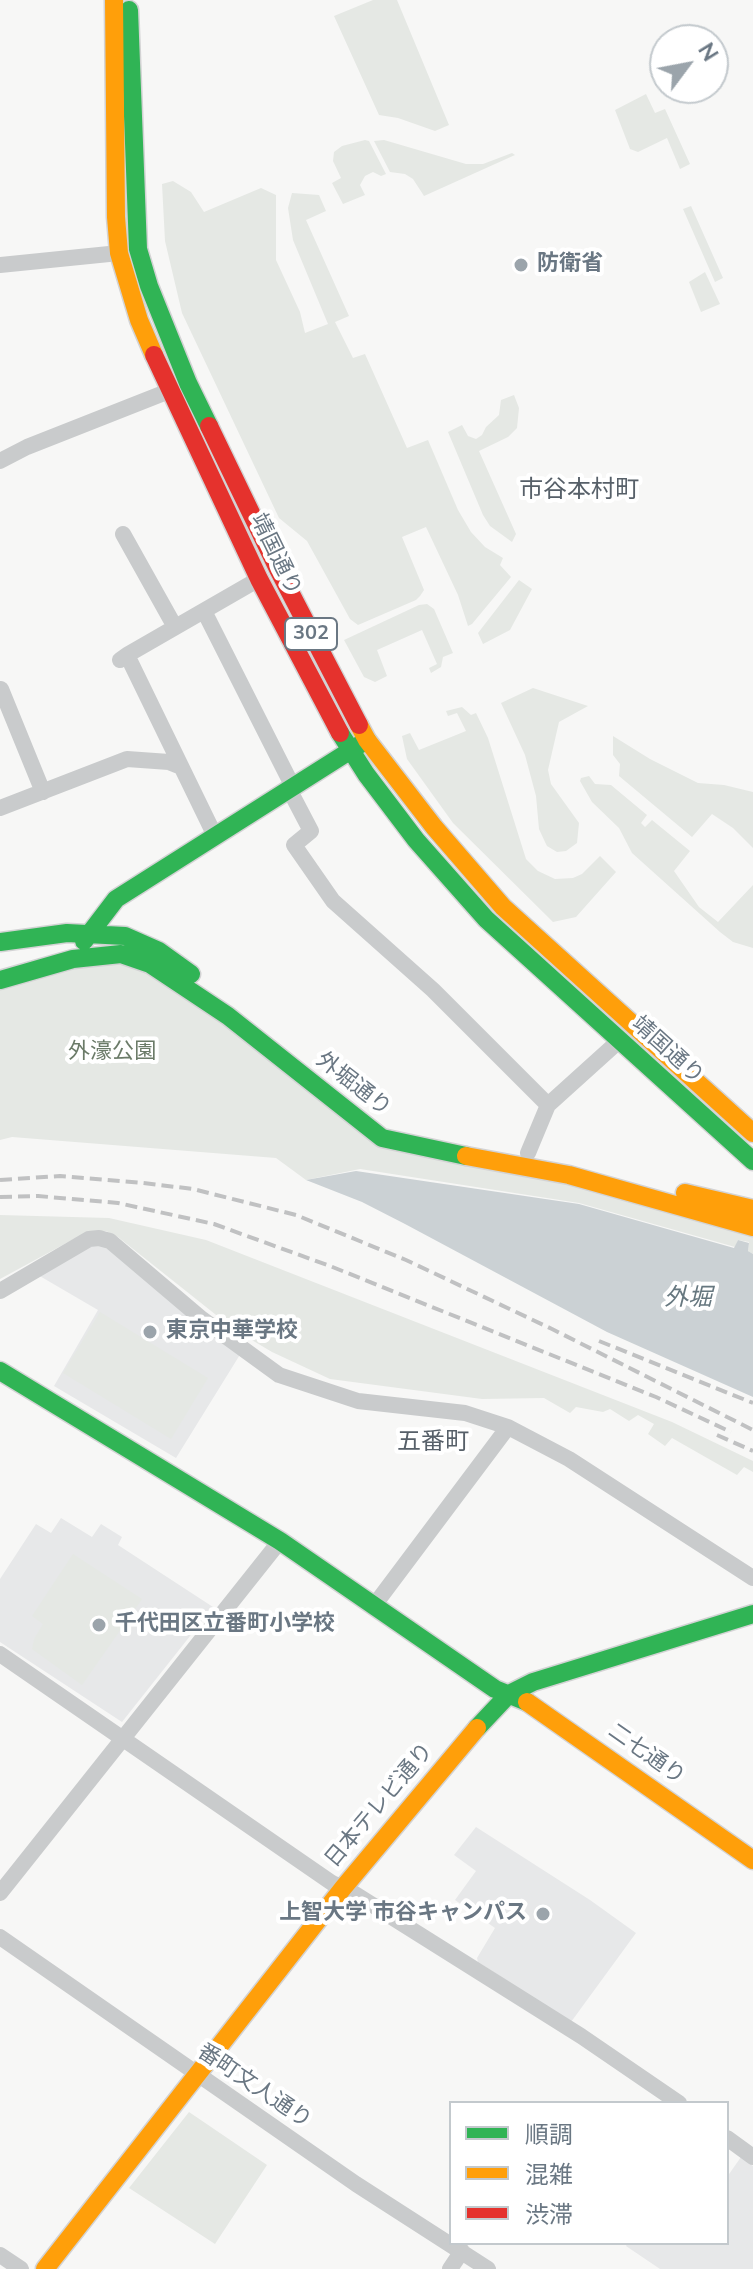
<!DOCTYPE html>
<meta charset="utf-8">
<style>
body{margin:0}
#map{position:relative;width:753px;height:2269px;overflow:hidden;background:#f7f7f6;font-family:"Nunito Sans","Noto Sans JP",sans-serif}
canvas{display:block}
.legend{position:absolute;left:449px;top:2101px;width:280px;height:144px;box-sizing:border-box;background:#fff;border:2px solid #c3c9cd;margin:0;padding:10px 14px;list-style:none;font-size:24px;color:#6a7783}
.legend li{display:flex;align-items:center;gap:16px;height:40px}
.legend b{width:40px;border:2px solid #c3c9cd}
.north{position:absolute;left:649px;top:24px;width:80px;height:80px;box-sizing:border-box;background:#fff;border:2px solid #c3c9cd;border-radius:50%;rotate:58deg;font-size:22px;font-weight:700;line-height:32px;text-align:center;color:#6a7783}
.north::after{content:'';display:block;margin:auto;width:28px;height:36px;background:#9ba4ab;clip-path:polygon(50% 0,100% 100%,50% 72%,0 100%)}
</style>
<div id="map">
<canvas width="753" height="2269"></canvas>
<ul class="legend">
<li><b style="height:10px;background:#30b455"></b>順調</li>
<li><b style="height:10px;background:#ff9f0a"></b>混雑</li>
<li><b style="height:10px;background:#e5322d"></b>渋滞</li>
</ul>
<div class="north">N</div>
</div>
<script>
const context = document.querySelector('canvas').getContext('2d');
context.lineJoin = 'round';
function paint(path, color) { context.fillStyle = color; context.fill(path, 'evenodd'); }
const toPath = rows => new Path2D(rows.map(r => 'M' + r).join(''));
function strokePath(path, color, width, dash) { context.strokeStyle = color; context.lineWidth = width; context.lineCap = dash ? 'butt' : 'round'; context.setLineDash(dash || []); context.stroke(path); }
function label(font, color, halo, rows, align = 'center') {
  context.font = font + ' "Nunito Sans","Noto Sans JP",sans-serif'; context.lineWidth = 8; context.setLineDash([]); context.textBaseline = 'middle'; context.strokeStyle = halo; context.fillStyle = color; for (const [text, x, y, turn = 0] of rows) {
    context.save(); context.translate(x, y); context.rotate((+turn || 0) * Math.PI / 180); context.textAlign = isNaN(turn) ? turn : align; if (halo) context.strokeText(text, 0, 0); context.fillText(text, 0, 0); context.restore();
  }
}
paint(toPath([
 [103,1243,241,1353,176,1458,54,1386,98,1310,38,1275,87,1245],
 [61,1518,92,1537,101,1524,122,1537,118,1545,213,1607,122,1722,0,1642,0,1579,36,1524,51,1533],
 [476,1827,590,1900,636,1933,571,2022,478,1962,477,1958,495,1928,455,1900,476,1871,454,1855],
 [741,2157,753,2166,753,2269,660,2269,626,2246,628,2243,727,2243,727,2177]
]), '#e7e8e9');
paint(toPath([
 [373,0,397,0,449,125,435,131,398,118,379,115,334,16],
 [646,94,655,113,665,109,690,164,680,169,667,138,638,152,630,149,615,110],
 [365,140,369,141,386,174,381,176,373,172,365,176,360,185,365,195,343,204,332,183,341,178,333,161,334,152,342,146],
 [384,140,466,164,483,164,512,153,515,155,424,196,413,179,405,174,390,172,374,141],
 [173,181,191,192,204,212,261,188,276,195,276,260,300,312,305,333,328,324,293,240,288,208,292,193,319,195,326,211,306,220,349,316,335,322,353,358,365,354,407,448,428,440,458,510,471,532,485,547,503,558,500,565,511,577,472,624,468,626,458,595,426,527,402,537,424,590,420,596,416,600,358,625,350,619,307,541,279,518,182,313,165,241,162,184],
 [691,206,723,278,715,282,683,209],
 [705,272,720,304,701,312,689,282],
 [514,395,519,408,517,428,508,437,479,451,516,534,512,542,490,526,483,515,448,432,462,425,468,436,476,439,482,435,486,427,499,415,501,400],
 [519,580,532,589,510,630,483,644,478,633],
 [427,604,434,609,453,653,443,657,441,667,431,673,429,668,437,664,422,630,377,650,387,676,375,682,364,677,344,640,419,605],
 [533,688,588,706,559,722,548,770,551,784,579,823,577,843,566,851,557,852,547,846,545,842,539,829,536,796,525,755,501,703],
 [462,707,471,715,476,713,488,738,526,859,538,871,555,879,573,878,582,874,600,856,616,872,576,917,553,922,453,823,407,759,402,736,410,733,419,750,466,731,457,713,448,716,446,711],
 [613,736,650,759,698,783,724,785,753,792,753,848,733,828,712,814,692,837,619,776,620,764,613,755],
 [589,776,595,784,611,785,647,815,641,823,645,827,652,820,690,851,674,871,699,907,718,922,753,885,753,948,733,942,720,932,632,853,619,828,592,802,580,781,581,778],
 [106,958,150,964,382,1143,535,1170,753,1237,753,1254,748,1251,749,1242,738,1240,735,1247,579,1203,360,1169,306,1180,276,1158,12,1137,0,1140,0,986],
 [0,1215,109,1218,206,1240,672,1422,753,1461,753,1472,744,1467,737,1475,672,1438,665,1446,648,1434,654,1424,638,1415,629,1421,610,1409,603,1412,576,1407,570,1413,544,1398,482,1399,330,1379,272,1352,235,1330,118,1237,106,1231,91,1232,72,1240,0,1279],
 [100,1312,208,1378,171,1439,63,1373],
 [73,1554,142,1599,82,1685,32,1649,34,1639,43,1624,32,1616],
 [189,2112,267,2165,215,2244,129,2188]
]), '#e5e8e4');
paint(toPath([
 [356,1171,579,1204,734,1248,738,1240,749,1243,748,1251,753,1254,753,1397,607,1332,405,1224,362,1202,306,1180]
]), '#cbd1d4');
const fast = toPath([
 [129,10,138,249,149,286,188,383,209,426],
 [340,733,366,774,416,840,486,919,753,1161],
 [84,941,116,899,367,740],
 [0,942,67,933,125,936,159,951,191,974],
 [0,980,73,959,121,954,150,964,228,1016,382,1138,466,1156],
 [0,1371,280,1541,495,1689,527,1702],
 [477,1728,509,1694,533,1682,753,1614]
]);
const slow = toPath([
 [114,0,116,217,119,253,139,320,154,355],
 [359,725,367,740,434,827,503,907,753,1133],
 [466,1156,569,1175,753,1227],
 [685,1193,753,1209],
 [527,1702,753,1860],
 [45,2269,343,1888,477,1728]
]);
const jam = toPath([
 [154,355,259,579,340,733],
 [209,426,278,569,359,725]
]);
strokePath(fast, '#d3d3d4', 21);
strokePath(slow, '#d3d3d4', 21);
strokePath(jam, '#d3d3d4', 21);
strokePath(toPath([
 [0,265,119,253],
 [0,461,27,447,169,391],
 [123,534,175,627],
 [204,611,293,787],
 [127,655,259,579],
 [120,660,127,655,215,836],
 [1,689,43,792],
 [289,789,311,831,294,845,333,901,433,990,548,1105],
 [0,808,127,759,169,762,179,766],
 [528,1153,548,1105,620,1040],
 [0,1291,89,1239,99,1238,110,1241,202,1319,279,1375,358,1401,465,1413,508,1427,569,1459,753,1578],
 [373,1607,508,1427],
 [0,1654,332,1883,355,1894,581,2036,679,2103],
 [0,1893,280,1541],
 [0,1937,356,2184,488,2269],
 [727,2138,753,2157],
 [0,2255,21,2269],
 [450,2269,462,2251]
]), '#c9cbcc', 16);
strokePath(fast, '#30b455', 18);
strokePath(slow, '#ff9f0a', 18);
strokePath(jam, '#e5322d', 18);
strokePath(toPath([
 [0,1180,60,1176,143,1183,193,1189,296,1215,406,1260,552,1329,753,1430],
 [0,1197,38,1196,118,1203,214,1224,330,1266,656,1397,731,1432],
 [599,1341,753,1403],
 [717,1435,753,1451]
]), '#c0c1c2', 4, [12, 6]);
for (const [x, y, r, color] of [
 [521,265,8,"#9ba4ab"],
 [150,1332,8,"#9ba4ab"],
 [99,1625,8,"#9ba4ab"],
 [543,1914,8,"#9ba4ab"]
]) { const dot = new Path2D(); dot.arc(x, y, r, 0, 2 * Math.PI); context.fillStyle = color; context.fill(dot); strokePath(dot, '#fff', 3); }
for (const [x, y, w] of [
 [311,634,52]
]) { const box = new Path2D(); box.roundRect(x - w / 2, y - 16, w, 32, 6); context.fillStyle = '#fff'; context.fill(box); strokePath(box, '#6a7783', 2); }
label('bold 20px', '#6a7783', null, [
 ["302",311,634]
]);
label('bold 22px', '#6a7783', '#fff', [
 ["防衛省",537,265],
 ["東京中華学校",166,1332],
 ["千代田区立番町小学校",115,1625],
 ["上智大学 市谷キャンパス",527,1914,"right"]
], 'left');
label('22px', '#6a7783', '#fff', [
 ["靖国通り",275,555,64],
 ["靖国通り",667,1051,42],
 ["外堀通り",353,1085,38],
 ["二七通り",646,1755,35],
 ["日本テレビ通り",380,1806,-50],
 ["番町文人通り",254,2087,34]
]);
label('22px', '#6b7b68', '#fff', [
 ["外濠公園",112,1053]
]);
label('24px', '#576069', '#fff', [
 ["市谷本村町",579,491],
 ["五番町",433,1443]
]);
label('italic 24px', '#66777f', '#fff', [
 ["外堀",688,1299]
]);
</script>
